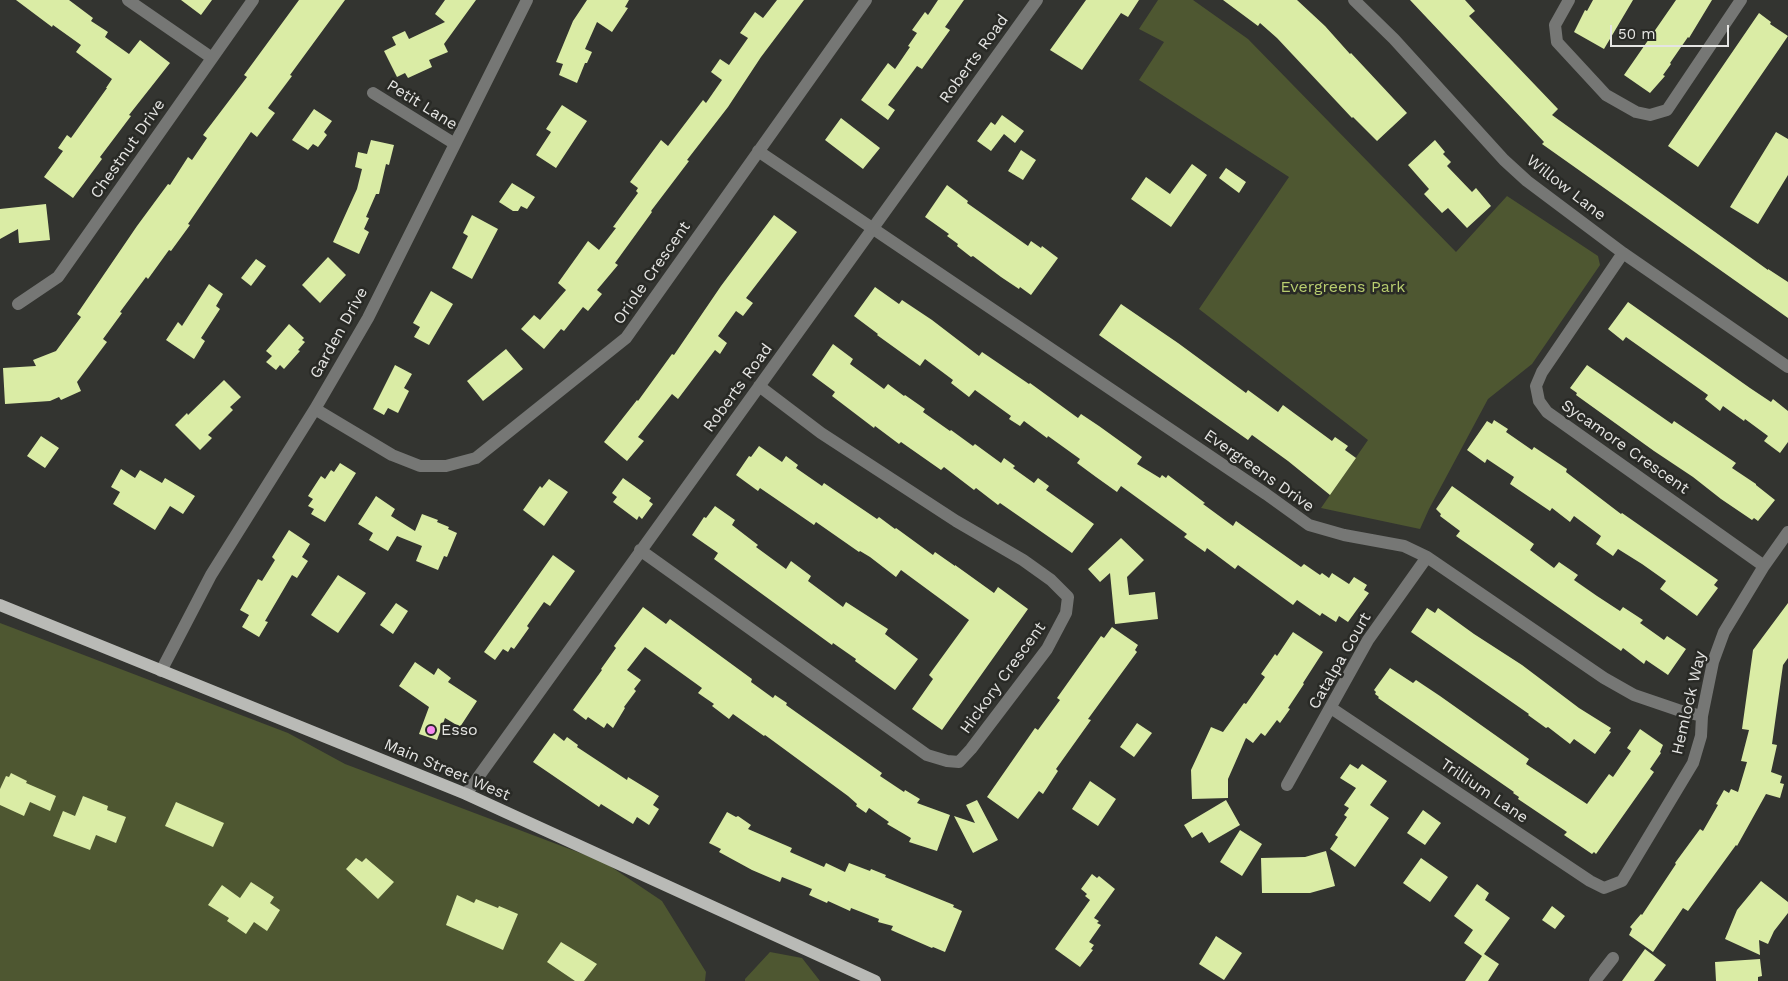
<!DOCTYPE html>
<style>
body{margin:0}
#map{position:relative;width:1788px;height:981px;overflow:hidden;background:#333430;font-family:"Work Sans",sans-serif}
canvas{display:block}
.scale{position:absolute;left:1610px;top:25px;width:119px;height:22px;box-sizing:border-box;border:2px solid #e5e5e3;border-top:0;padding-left:6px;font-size:15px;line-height:18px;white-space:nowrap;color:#e5e5e3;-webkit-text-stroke:4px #292a26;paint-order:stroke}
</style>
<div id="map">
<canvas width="1788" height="981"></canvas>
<div class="scale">50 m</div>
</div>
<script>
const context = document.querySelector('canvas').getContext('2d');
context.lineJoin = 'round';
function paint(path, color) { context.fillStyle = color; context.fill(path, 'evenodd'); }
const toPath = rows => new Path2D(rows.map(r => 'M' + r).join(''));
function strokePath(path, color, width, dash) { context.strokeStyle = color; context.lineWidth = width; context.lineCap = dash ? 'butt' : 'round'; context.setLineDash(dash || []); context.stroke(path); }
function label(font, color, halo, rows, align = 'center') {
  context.font = font + ' "Work Sans",sans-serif'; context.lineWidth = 5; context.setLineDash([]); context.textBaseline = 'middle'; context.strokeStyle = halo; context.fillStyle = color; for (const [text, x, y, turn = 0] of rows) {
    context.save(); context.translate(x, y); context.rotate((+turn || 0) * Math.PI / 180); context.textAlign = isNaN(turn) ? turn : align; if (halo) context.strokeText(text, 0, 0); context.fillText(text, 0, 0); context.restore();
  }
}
paint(toPath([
 [1158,0,1193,0,1248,39,1456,252,1507,196,1598,256,1600,265,1532,364,1488,399,1429,509,1420,529,1321,508,1368,440,1199,309,1289,177,1139,80,1164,42,1139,29],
 [0,623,288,733,345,764,604,862,662,901,706,972,705,981,0,981],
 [770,952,802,958,820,981,745,981,745,979]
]), '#4e5731');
paint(toPath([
 [16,0,69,0,93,18,91,21,108,32,105,37,129,54,140,40,170,63,129,115,131,116,100,157,102,159,73,198,44,177,63,151,58,148,67,135,71,138,107,88,106,88,112,79,76,52,81,45,53,25,52,27],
 [181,0,212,0,201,15],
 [299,0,345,0,290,75,292,76,268,108,275,113,257,137,251,132,188,224,190,225,171,251,169,250,148,279,146,277,120,312,122,313,103,339,107,342,77,382,81,391,61,400,59,397,50,401,5,404,3,368,36,366,33,360,56,351,81,317,77,314,137,226,168,184,170,185,188,157,192,160,207,138,203,135,247,77,244,75],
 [445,0,476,0,444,44,448,52,429,60,432,67,408,78,405,73,397,77,384,51,396,45,392,37,405,31,409,39,445,22,435,14],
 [587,0,629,0,625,7,628,8,612,32,597,22,585,49,592,52,587,63,585,63,577,83,559,75,563,64,556,62,573,21],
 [777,0,804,0,761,57,728,107,687,160,689,161,651,211,652,212,615,263,618,265,597,290,602,294,588,311,583,307,564,331,561,329,544,349,521,329,534,315,540,320,566,290,558,283,588,241,599,250,616,228,613,227,638,193,636,191,638,188,630,182,661,140,668,146,703,100,706,103,722,80,711,72,720,59,729,65,748,38,740,33,755,12,763,18],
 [938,0,964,0,945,27,950,30,922,69,917,66,888,105,895,110,888,120,861,100,888,63,895,69,910,47,908,46,917,33,912,30,925,12,928,15],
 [1086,0,1139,0,1128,17,1121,13,1082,70,1050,50],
 [1223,0,1297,0,1325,26,1350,54,1351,53,1407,113,1377,141,1353,117,1352,118,1277,38,1260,23,1258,26],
 [1410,0,1465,0,1475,11,1469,16,1558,109,1552,115,1768,270,1768,269,1788,282,1788,318,1542,144,1544,142],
 [1593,0,1633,0,1604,49,1574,32,1585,10,1587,11],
 [1676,0,1712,0,1689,38,1688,37,1670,63,1671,64,1663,75,1665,76,1650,93,1624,75],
 [1759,13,1771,22,1770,24,1788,36,1698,167,1668,146],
 [562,105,587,121,556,168,536,155,551,132,546,129],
 [314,109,332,121,324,132,327,135,318,147,313,144,308,150,292,140],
 [1002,115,1024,131,1015,143,1004,134,991,151,977,141,991,122,995,125],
 [841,118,880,148,863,169,825,140],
 [1776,132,1788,139,1788,175,1758,224,1730,207],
 [371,140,394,145,389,165,386,164,379,194,376,194,366,217,369,218,364,229,369,232,359,254,333,242,357,189,362,169,355,167,358,152,367,154],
 [1435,140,1445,152,1443,154,1451,162,1447,166,1472,192,1476,188,1491,206,1467,228,1448,208,1442,213,1424,194,1429,189,1408,165],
 [1021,150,1036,160,1023,180,1008,171],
 [1192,164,1207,175,1171,227,1131,199,1146,177,1170,194],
 [1226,168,1246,182,1239,193,1219,178],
 [512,183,535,197,527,209,521,206,518,211,513,211,499,202],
 [947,185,968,201,967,203,1028,246,1031,241,1041,248,1042,246,1058,258,1031,295,1020,287,1019,289,1001,277,973,256,971,257,957,246,958,244,947,236,949,234,925,217],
 [46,204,50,240,19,243,18,229,0,239,0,209],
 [472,215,498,229,472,279,452,268,468,236,463,233],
 [774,215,797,232,746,298,753,303,743,316,736,311,718,336,727,343,720,354,715,350,678,399,672,394,638,437,644,441,627,461,604,442,637,400,638,401,672,354,674,355,721,286],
 [328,257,346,275,320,303,302,285],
 [256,259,266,266,251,286,241,278],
 [209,284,223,294,216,306,220,309,201,338,205,341,194,359,166,340,178,322,182,326],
 [875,287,899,304,902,300,932,320,979,356,982,352,1029,384,1030,383,1078,418,1081,414,1099,426,1142,457,1137,464,1160,478,1162,475,1166,478,1168,475,1205,503,1203,504,1233,526,1236,521,1301,567,1304,564,1320,575,1322,573,1329,578,1332,573,1349,584,1354,577,1367,585,1364,590,1369,593,1348,622,1339,616,1336,622,1322,613,1320,616,1297,600,1293,605,1238,565,1235,569,1207,548,1205,552,1184,537,1187,534,1121,486,1117,492,1096,477,1077,463,1080,459,1048,436,1047,438,1024,421,1020,426,1009,419,1011,416,975,390,969,397,951,383,953,380,925,359,920,366,877,335,878,334,854,316],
 [431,291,453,304,429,345,414,337,420,327,413,323],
 [1628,302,1750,388,1771,402,1773,399,1788,411,1788,442,1780,453,1764,441,1768,436,1745,419,1744,421,1723,406,1720,411,1705,399,1708,395,1626,337,1623,341,1608,329],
 [1121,304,1178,343,1246,393,1248,390,1278,412,1283,405,1332,441,1335,437,1348,446,1345,450,1356,458,1330,495,1288,461,1252,435,1248,440,1099,335],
 [289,324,304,338,302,340,305,342,298,350,300,351,284,369,280,365,276,370,266,362,272,356,266,351],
 [833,344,853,359,850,364,884,389,888,384,904,396,905,395,925,409,923,412,950,431,951,430,973,446,975,444,1001,463,1004,458,1015,466,1013,468,1034,483,1038,478,1049,486,1046,490,1094,524,1072,553,1000,503,998,505,976,488,974,490,944,467,941,470,901,442,899,444,875,426,874,428,832,396,835,392,812,375],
 [506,349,523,369,483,401,467,381],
 [395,365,412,374,404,388,409,391,398,413,388,408,384,415,373,409],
 [1587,365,1672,424,1674,421,1736,463,1732,468,1756,484,1756,485,1775,500,1758,521,1754,518,1752,520,1721,499,1693,477,1654,451,1576,395,1577,393,1570,388],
 [224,380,241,397,230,407,233,410,208,435,212,438,200,450,175,425,187,413,188,415],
 [1494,420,1508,429,1506,432,1532,450,1534,447,1567,469,1566,472,1621,514,1622,513,1718,580,1714,585,1718,588,1697,616,1660,589,1666,581,1642,564,1618,549,1613,556,1596,544,1601,536,1574,516,1570,522,1552,508,1550,511,1510,484,1514,477,1487,459,1485,463,1467,450,1487,421,1492,424],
 [41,436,59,448,45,468,27,456],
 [759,446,782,462,786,456,798,465,796,468,822,486,824,483,877,519,879,517,895,529,896,528,933,555,935,552,955,566,955,565,994,593,998,587,1028,609,942,730,912,709,933,679,929,675,969,620,901,570,896,577,870,557,860,551,859,552,816,522,814,525,760,488,758,491,736,475,749,456,751,457],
 [340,463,356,473,325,522,311,514,314,509,308,506,313,499,308,496,321,476,325,479,331,470,334,472],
 [121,469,135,478,140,470,162,483,165,478,195,496,183,514,170,506,155,530,113,504,120,492,111,487],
 [623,478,651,498,649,501,653,504,642,519,639,516,637,520,613,502,617,497,612,493],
 [549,479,568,492,544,526,523,510,540,486,542,488],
 [1452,486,1534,544,1530,550,1554,568,1559,562,1578,575,1574,580,1597,596,1620,611,1623,607,1643,620,1640,623,1664,640,1667,636,1686,649,1668,675,1646,660,1644,664,1623,648,1621,651,1456,536,1460,531,1440,516,1441,514,1436,509],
 [376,496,395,509,391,516,415,531,422,514,438,520,437,522,449,527,448,529,457,533,447,557,444,556,438,570,416,561,422,546,397,536,388,551,369,540,373,533,358,524],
 [715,506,735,520,732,525,758,545,756,547,786,569,791,561,811,576,808,581,843,607,846,602,888,629,885,634,918,659,895,690,855,661,856,659,833,643,832,645,714,559,718,553,692,535,704,517,706,518],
 [289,530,310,544,302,557,308,561,297,578,292,575,265,621,268,622,259,637,242,627,249,615,240,610,258,579,262,581,275,560,272,557],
 [1121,538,1144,560,1127,577,1129,595,1155,592,1158,619,1115,624,1110,573,1100,582,1088,569],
 [553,555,575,571,550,606,544,602,527,626,529,628,514,649,511,647,508,652,503,649,495,660,484,652],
 [338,575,366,593,338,633,311,615],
 [396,603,408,611,393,634,380,625],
 [1788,603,1788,658,1783,665,1772,744,1777,745,1771,772,1782,776,1780,783,1784,784,1780,798,1766,794,1737,846,1736,845,1688,911,1683,908,1653,952,1629,935,1632,929,1630,927,1641,914,1642,915,1676,864,1675,863,1700,829,1703,831,1718,805,1716,804,1724,790,1729,793,1731,789,1738,792,1747,762,1741,761,1749,730,1742,729,1753,650],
 [643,607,666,624,670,619,752,679,751,682,773,698,775,695,787,703,786,705,882,773,880,776,904,792,905,790,920,799,917,803,950,815,937,851,909,842,911,838,887,824,889,822,869,808,866,813,856,806,857,804,848,796,765,735,764,736,733,714,729,719,712,706,714,704,698,693,702,688,645,647,627,670,641,680,634,689,636,691,624,707,625,708,613,728,607,723,604,728,588,717,586,720,573,710,602,670,601,669,616,648,614,646],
 [1427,608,1435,613,1438,608,1474,634,1522,665,1579,708,1611,728,1609,731,1611,732,1595,754,1574,739,1570,744,1548,727,1546,728,1528,715,1529,714,1411,632],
 [1112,627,1138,645,1135,650,1137,652,1088,719,1091,720,1056,769,1058,771,1043,794,1039,791,1018,819,987,797,1035,728,1038,730,1060,700,1057,698,1101,636,1104,638],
 [1293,632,1323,652,1303,683,1304,684,1288,708,1290,709,1280,723,1277,720,1265,736,1261,733,1253,743,1246,738,1228,779,1228,798,1192,799,1191,770,1211,727,1223,732,1244,703,1246,704,1265,677,1261,674,1275,654,1277,656],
 [415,662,434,675,438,668,451,678,448,682,477,701,460,727,445,718,437,740,419,734,429,707,399,686],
 [1390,668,1413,683,1416,680,1440,696,1529,759,1526,764,1587,804,1609,774,1613,777,1631,751,1627,748,1640,729,1663,745,1660,752,1661,753,1650,769,1654,772,1596,854,1594,852,1592,854,1564,835,1567,832,1518,799,1519,797,1513,793,1514,792,1378,698,1379,697,1375,694,1376,692,1374,690],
 [1137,723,1152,733,1134,757,1120,747],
 [554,733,564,741,567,737,578,745,577,747,627,780,628,777,659,796,653,805,659,809,649,825,637,817,633,824,601,804,599,807,533,762],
 [1350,764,1358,769,1362,764,1387,781,1370,805,1389,818,1355,867,1330,849,1338,837,1335,835,1347,817,1344,815,1349,808,1344,805,1356,788,1340,778],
 [11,773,27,781,26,783,56,796,50,811,30,802,24,816,0,805,0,789,6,776,9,777],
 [1090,781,1116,799,1098,826,1072,809],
 [83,796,108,806,107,810,126,817,116,843,96,835,90,850,53,836,63,811,75,816],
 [977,800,998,840,973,853,954,816,975,823,966,805],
 [1226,800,1240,825,1209,843,1202,832,1192,838,1184,825],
 [176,802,224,823,213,847,165,826],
 [1423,810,1441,823,1425,845,1407,833],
 [727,812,736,817,738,816,751,825,748,829,792,848,790,852,824,867,826,863,845,872,849,863,870,871,871,869,886,875,885,877,954,905,953,907,962,911,945,952,933,947,932,948,891,930,893,926,878,922,879,919,851,908,850,911,828,901,827,903,809,895,812,889,782,877,780,882,752,870,719,852,721,849,709,843],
 [1240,830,1262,844,1242,876,1220,862],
 [1326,851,1335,886,1310,893,1262,893,1261,858,1305,857],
 [356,858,362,862,366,858,394,882,378,899,346,869],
 [1421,858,1448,877,1430,902,1403,883],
 [1092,874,1097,878,1099,876,1115,889,1094,918,1099,921,1097,923,1101,925,1089,942,1094,945,1091,949,1093,950,1080,967,1055,949,1090,900,1085,896,1087,894,1081,889],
 [1761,881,1788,902,1788,913,1774,931,1768,944,1759,940,1760,955,1725,939,1737,910],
 [251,882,274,897,270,903,280,910,267,931,254,922,246,934,227,921,229,918,208,905,222,885,240,898],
 [1477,884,1489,893,1485,900,1510,918,1484,954,1499,964,1488,981,1465,981,1482,956,1464,943,1473,930,1454,916],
 [457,895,474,903,476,899,498,908,499,906,518,914,503,950,446,925],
 [1552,906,1565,916,1555,929,1542,920],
 [1216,936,1242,953,1224,980,1199,964],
 [561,942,597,964,584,981,575,981,547,962],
 [1645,949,1666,965,1654,981,1622,981],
 [1760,959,1762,976,1758,977,1758,981,1716,981,1715,962]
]), '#daeca5');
strokePath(toPath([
 [128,0,212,58],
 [1354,0,1394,39,1504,160,1527,181,1623,253,1788,367],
 [1569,0,1555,25,1557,42,1606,95,1636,112,1650,115,1667,110,1741,0],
 [373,93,455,144],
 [758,151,1266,494,1309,525,1344,535,1404,546,1427,557,1604,678,1634,695,1678,710,1702,716],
 [1623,253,1542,372,1536,386,1539,401,1547,412,1764,566],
 [18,304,58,277,253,0],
 [315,409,392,455,420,466,446,466,476,458,626,338,866,0],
 [640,550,927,755,947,761,959,762,971,749,1047,649,1066,613,1068,597,1051,580,1023,560,956,521,821,433,759,386],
 [161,671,211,575,315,409,368,318,527,0],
 [1331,708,1590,881,1604,888,1622,881,1693,763,1701,736,1702,716,1713,662,1724,632,1764,566,1788,532],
 [1287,785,1368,640,1427,557],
 [466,794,1037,0],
 [1595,981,1613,958]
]), '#767775', 12);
strokePath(toPath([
 [0,605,466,794,875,981]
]), '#b9bab6', 12);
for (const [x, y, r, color] of [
 [431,730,5,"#f689ee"]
]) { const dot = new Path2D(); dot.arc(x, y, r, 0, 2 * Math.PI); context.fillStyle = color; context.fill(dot); strokePath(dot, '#292a26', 2); }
label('16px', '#e5e5e3', '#292a26', [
 ["Roberts Road",974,59,-54],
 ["Petit Lane",422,105,32],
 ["Chestnut Drive",128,149,-55],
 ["Willow Lane",1566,188,38],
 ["Oriole Crescent",652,273,-55],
 ["Garden Drive",339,333,-61],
 ["Roberts Road",738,388,-54],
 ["Sycamore Crescent",1625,447,35],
 ["Evergreens Drive",1259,471,35],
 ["Catalpa Court",1340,661,-60],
 ["Hickory Crescent",1003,678,-54],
 ["Hemlock Way",1689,703,-77],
 ["Main Street West",447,770,23],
 ["Trillium Lane",1484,791,34]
]);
label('16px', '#b8cd6f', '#292a26', [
 ["Evergreens Park",1343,287]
]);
label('16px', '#e5e5e3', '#292a26', [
 ["Esso",441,730]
], 'left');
</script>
